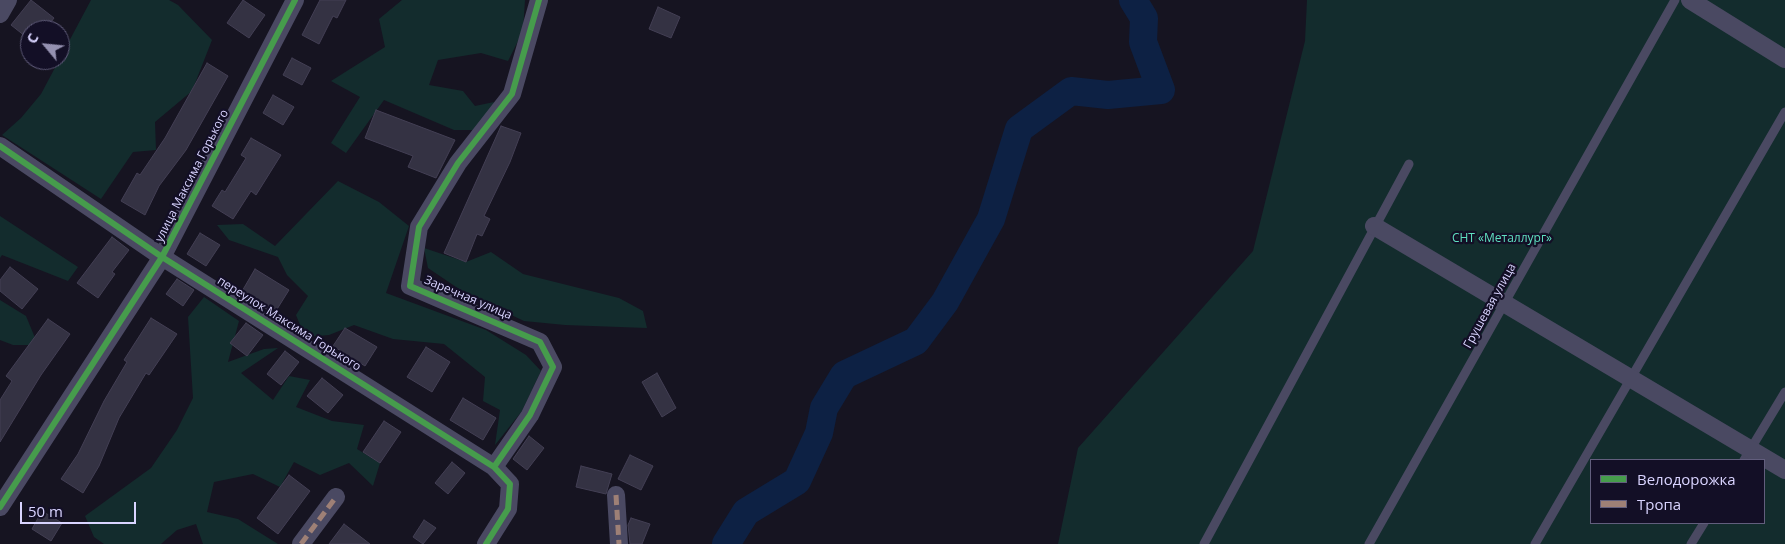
<!DOCTYPE html>
<meta charset="utf-8">
<style>
body{margin:0}
#map{position:relative;width:1785px;height:544px;overflow:hidden;background:#161421;font-family:"Open Sans",sans-serif}
canvas{display:block}
.legend{position:absolute;left:1590px;top:459px;width:175px;height:65px;box-sizing:border-box;background:#130f26;border:1px solid #625e7d;margin:0;padding:6px 9px;list-style:none;font-size:15px;color:#d9d4ff}
.legend li{display:flex;align-items:center;gap:10px;height:25px}
.legend b{width:25px;border:1px solid #625e7d}
.north{position:absolute;left:20px;top:20px;width:50px;height:50px;box-sizing:border-box;background:#130f26;border:1px solid #625e7d;border-radius:50%;rotate:298deg;font-size:14px;font-weight:700;line-height:20px;text-align:center;color:#d9d4ff}
.north::after{content:'';display:block;margin:auto;width:18px;height:22px;background:#9591b1;clip-path:polygon(50% 0,100% 100%,50% 72%,0 100%)}
.scale{position:absolute;left:20px;top:502px;width:116px;height:22px;box-sizing:border-box;border:2px solid #d9d4ff;border-top:0;padding-left:6px;font-size:15px;line-height:18px;white-space:nowrap;color:#d9d4ff;-webkit-text-stroke:4px #130f26;paint-order:stroke}
</style>
<div id="map">
<canvas width="1785" height="544"></canvas>
<ul class="legend">
<li><b style="height:6px;background:#469c4c"></b>Велодорожка</li>
<li><b style="height:6px;background:#9e8076"></b>Тропа</li>
</ul>
<div class="north">С</div>
<div class="scale">50 m</div>
</div>
<script>
const context = document.querySelector('canvas').getContext('2d');
context.lineJoin = 'round';
function paint(path, color) { context.fillStyle = color; context.fill(path, 'evenodd'); }
const toPath = rows => new Path2D(rows.map(r => 'M' + r).join(''));
function strokePath(path, color, width, dash) { context.strokeStyle = color; context.lineWidth = width; context.lineCap = dash ? 'butt' : 'round'; context.setLineDash(dash || []); context.stroke(path); }
function label(font, color, halo, rows, align = 'center') {
  context.font = font + ' "Open Sans",sans-serif'; context.lineWidth = 4.5; context.setLineDash([]); context.textBaseline = 'middle'; context.strokeStyle = halo; context.fillStyle = color; for (const [text, x, y, turn = 0] of rows) {
    context.save(); context.translate(x, y); context.rotate((+turn || 0) * Math.PI / 180); context.textAlign = isNaN(turn) ? turn : align; if (halo) context.strokeText(text, 0, 0); context.fillText(text, 0, 0); context.restore();
  }
}
paint(toPath([
 [91,0,169,0,178,5,212,40,192,91,155,122,156,150,133,152,101,199,2,135,21,118,41,94],
 [402,0,525,0,523,31,508,61,481,53,438,60,429,85,463,91,475,106,494,102,484,130,454,130,384,100,346,153,331,143,360,97,331,81,385,47,379,19],
 [1307,0,1785,0,1785,544,1058,544,1078,448,1253,251,1305,41],
 [1591,460,1764,460,1764,523,1591,523],
 [338,181,379,202,409,226,386,293,486,330,526,355,541,371,522,411,495,445,500,410,483,401,485,377,444,344,393,339,354,325,329,335,305,337,296,315,308,296,287,275,278,257,229,240,217,225,243,224,275,246],
 [0,216,78,267,68,281,2,255,0,258],
 [424,248,466,262,491,252,523,274,619,298,643,311,647,328,565,325,524,321,465,293,428,268],
 [204,297,239,321,228,362,264,349,278,348,241,373,273,400,289,376,310,380,296,407,332,421,364,425,357,449,380,463,373,486,349,463,320,475,294,462,280,487,253,474,214,482,207,512,238,519,278,544,203,544,196,524,177,530,161,544,104,544,94,537,85,516,151,468,177,430,193,398,188,317],
 [0,300,26,316,38,345,13,345,0,340]
]), '#132c2d');
strokePath(toPath([
 [726,544,746,512,797,481,819,433,824,408,844,375,916,341,945,302,991,219,1019,129,1071,91,1108,95,1161,90,1143,42,1144,18,1133,0]
]), '#0d2144', 28);
const building = toPath([
 [31,0,54,18,45,30,30,30,30,40,11,25,31,0],
 [243,0,265,15,249,38,227,23,243,0],
 [320,0,346,0,337,18,333,16,319,44,302,35,320,0],
 [658,7,680,17,671,38,649,29,658,7],
 [292,58,311,68,302,85,283,75,292,58],
 [207,63,228,76,186,150,159,186,145,215,121,201,137,173,140,175,165,138,207,63],
 [273,95,294,107,283,125,263,113,273,95],
 [376,110,455,140,436,178,408,167,413,156,365,138,376,110],
 [501,126,521,133,510,162,484,216,490,219,482,236,477,234,466,262,444,253,501,126],
 [251,138,281,155,256,195,251,191,233,219,212,206,222,190,225,192,246,158,241,155,251,138],
 [200,233,220,245,206,266,187,254,200,233],
 [112,237,129,250,112,272,115,274,98,298,77,283,112,237],
 [10,267,38,289,22,309,0,291,0,280,10,267],
 [255,269,289,290,274,314,241,293,255,269],
 [177,279,194,290,183,306,166,294,177,279],
 [151,318,177,334,149,375,146,373,119,418,99,466,83,493,61,479,78,454,104,401,127,362,124,360,151,318],
 [48,319,70,334,41,375,0,442,0,400,12,381,6,376,48,319],
 [246,323,263,335,247,356,230,343,246,323],
 [345,328,377,347,365,366,333,346,345,328],
 [426,347,450,362,432,392,407,377,426,347],
 [285,351,299,362,281,385,267,374,285,351],
 [657,373,676,408,662,417,642,382,657,373],
 [322,378,343,395,328,413,307,396,322,378],
 [463,398,496,418,483,440,450,420,463,398],
 [384,421,401,432,380,463,363,452,384,421],
 [529,436,544,448,527,470,513,459,529,436],
 [630,455,653,466,641,490,618,479,630,455],
 [452,462,465,473,448,494,435,483,452,462],
 [581,466,612,474,606,494,576,487,581,466],
 [289,475,310,491,278,534,257,518,289,475],
 [42,511,62,523,51,541,32,529,42,511],
 [631,518,650,524,642,544,630,544,628,525,631,518],
 [424,520,436,528,423,544,413,537,424,520],
 [344,524,370,544,329,544,344,524]
]);
paint(building, '#343243');
strokePath(building, '#433f54', 1);
strokePath(toPath([
 [1744,460,1785,392],
 [1204,544,1409,164],
 [1369,544,1675,0],
 [1535,544,1785,112],
 [1691,544,1704,523]
]), '#4a4962', 9);
strokePath(toPath([
 [1690,0,1785,59],
 [0,14,8,0],
 [0,146,162,257,494,467,510,484,508,509,486,544],
 [1374,226,1785,470],
 [494,467,530,415,553,367,540,342,410,286,419,227,458,163,512,94,539,0],
 [616,495,619,544],
 [0,507,162,257,295,0],
 [301,544,336,497]
]), '#4a4962', 18);
strokePath(toPath([
 [616,495,619,544],
 [301,544,336,497]
]), '#9e8076', 5, [10, 5]);
strokePath(toPath([
 [0,146,162,257,494,467,510,484,508,509,486,544],
 [494,467,530,415,553,367,540,342,410,286,419,227,458,163,512,94,539,0],
 [0,507,162,257,295,0]
]), '#469c4c', 6);
label('12px', '#d9d4ff', '#130f26', [
 ["улица Максима Горького",192,176,-63],
 ["Заречная улица",468,298,23],
 ["Грушевая улица",1490,306,-61],
 ["переулок Максима Горького",289,324,32]
]);
label('12px', '#5fe0c0', '#130f26', [
 ["СНТ «Металлург»",1502,239]
]);
</script>
